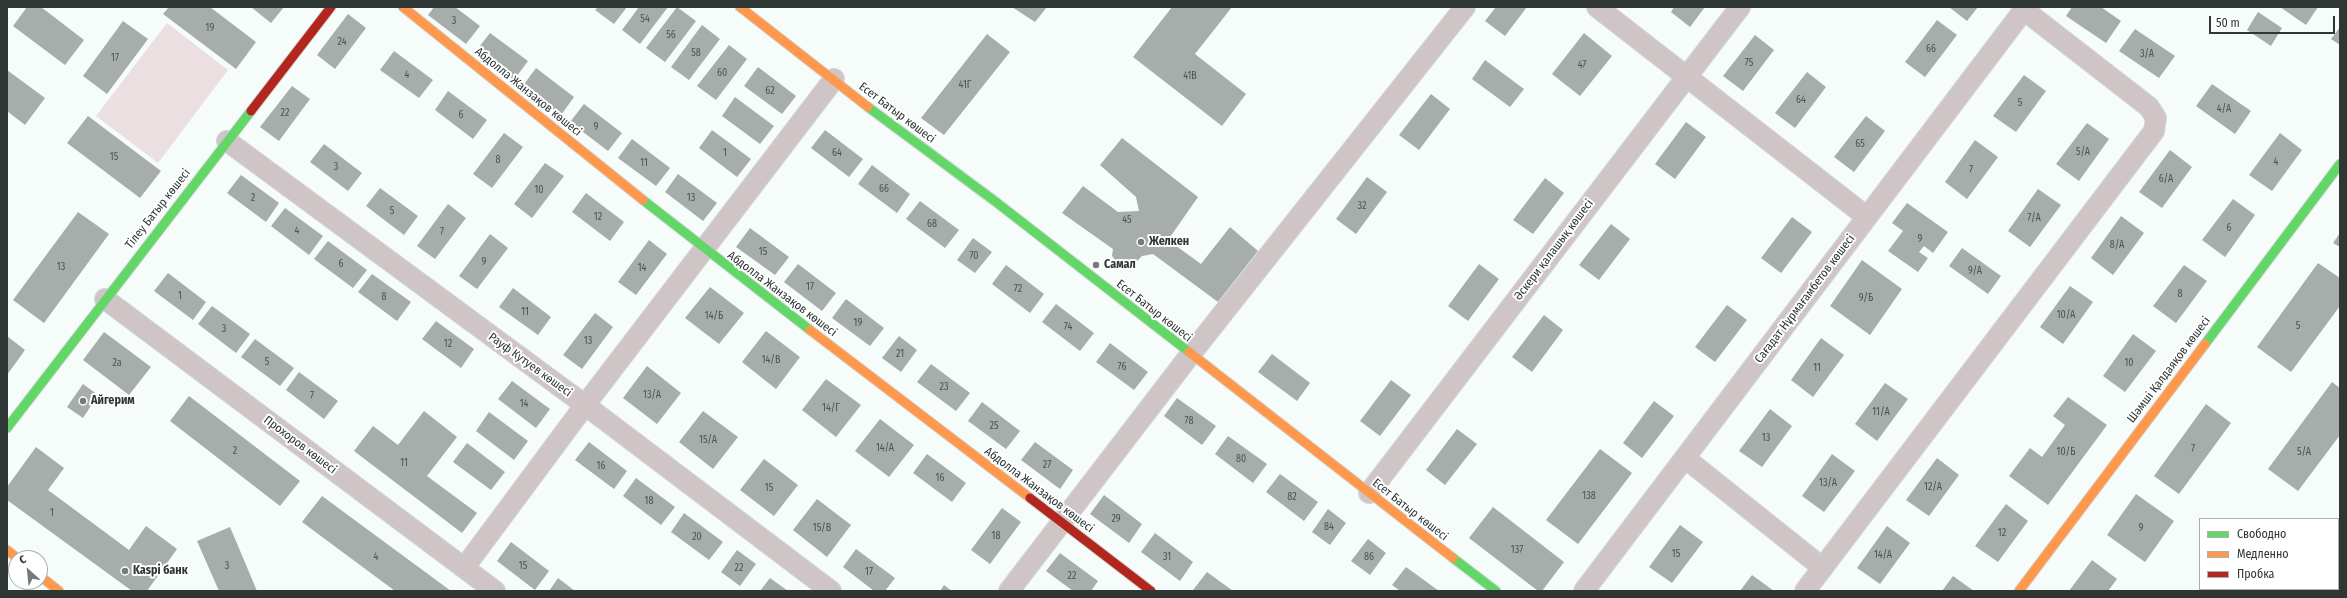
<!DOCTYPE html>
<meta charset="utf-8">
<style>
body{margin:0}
#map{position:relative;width:2347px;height:598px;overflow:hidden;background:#f5fcfa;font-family:"Fira Sans Condensed",sans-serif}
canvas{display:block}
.frame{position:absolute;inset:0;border:8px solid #2e3734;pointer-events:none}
.legend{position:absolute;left:2199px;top:518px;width:140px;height:72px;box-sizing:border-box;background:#fff;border:1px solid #abafae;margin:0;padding:5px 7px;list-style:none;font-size:12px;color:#2e3734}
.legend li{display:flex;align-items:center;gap:8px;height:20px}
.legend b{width:20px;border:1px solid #abafae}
.north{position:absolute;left:8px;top:550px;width:40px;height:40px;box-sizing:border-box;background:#fff;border:1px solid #abafae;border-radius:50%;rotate:333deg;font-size:11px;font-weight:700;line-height:16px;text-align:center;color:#2e3734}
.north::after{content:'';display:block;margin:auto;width:14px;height:18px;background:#747c79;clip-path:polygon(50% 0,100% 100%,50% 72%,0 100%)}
.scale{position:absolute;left:2209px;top:16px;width:126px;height:18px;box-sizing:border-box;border:2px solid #2e3734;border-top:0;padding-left:5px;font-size:12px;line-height:14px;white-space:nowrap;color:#2e3734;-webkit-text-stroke:3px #fff;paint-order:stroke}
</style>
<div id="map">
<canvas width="2347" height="598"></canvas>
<div class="frame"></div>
<ul class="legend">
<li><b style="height:5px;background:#63d668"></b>Свободно</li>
<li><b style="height:5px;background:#ff974d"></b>Медленно</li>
<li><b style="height:5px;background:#b3261e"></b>Пробка</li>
</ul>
<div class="north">С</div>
<div class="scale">50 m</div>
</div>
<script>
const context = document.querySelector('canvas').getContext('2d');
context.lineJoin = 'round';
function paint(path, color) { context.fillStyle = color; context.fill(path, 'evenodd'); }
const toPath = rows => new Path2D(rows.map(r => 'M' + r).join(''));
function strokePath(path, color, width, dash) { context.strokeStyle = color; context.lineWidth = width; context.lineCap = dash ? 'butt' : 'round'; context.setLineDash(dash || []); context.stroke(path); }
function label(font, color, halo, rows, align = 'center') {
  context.font = font + ' "Fira Sans Condensed",sans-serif'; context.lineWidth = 4; context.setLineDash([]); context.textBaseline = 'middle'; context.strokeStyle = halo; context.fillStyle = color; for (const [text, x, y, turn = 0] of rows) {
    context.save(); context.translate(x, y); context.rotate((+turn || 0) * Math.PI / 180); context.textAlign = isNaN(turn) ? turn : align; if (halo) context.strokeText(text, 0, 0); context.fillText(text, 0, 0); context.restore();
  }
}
paint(toPath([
 [167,23,228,70,158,163,96,116]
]), '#ebdfe1');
paint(toPath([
 [27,7,41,7,84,40,65,65,13,26],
 [169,7,210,7,256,42,236,69,163,14],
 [251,7,284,7,271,23],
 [434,7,455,7,480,26,466,44,428,15],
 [598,7,627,7,614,24,595,10],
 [639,7,668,7,640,44,622,30],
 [677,7,696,21,665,62,646,48],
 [1012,7,1047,7,1035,22],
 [1172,7,1232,7,1195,54,1246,94,1222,126,1133,57],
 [1496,7,1527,7,1505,36,1485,21],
 [1674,7,1705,7,1690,27,1671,12],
 [1949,7,1978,7,1967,21],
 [2072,7,2101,7,2121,21,2106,43,2066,16],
 [2280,7,2318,7,2306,25],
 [2258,12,2282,28,2271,46,2247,30],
 [348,14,366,28,335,69,317,55],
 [1937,20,1957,35,1925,77,1905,62],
 [123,21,148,39,107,94,83,76],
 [702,25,720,39,689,80,671,67],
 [2340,27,2340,45,2331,39],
 [2135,29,2175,56,2159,78,2119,51],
 [490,33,528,61,514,80,476,51],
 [1584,33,1612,56,1580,96,1552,74],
 [987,34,1010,52,944,135,921,118],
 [1755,35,1774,50,1743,91,1723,76],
 [729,45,747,59,716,100,697,86],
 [394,51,433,80,419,98,380,70],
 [1485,60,1524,89,1510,107,1472,79],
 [758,67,796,96,782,114,744,86],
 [536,68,574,97,561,115,522,87],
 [7,70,45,98,25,125,7,111],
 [1807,72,1826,87,1795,128,1775,113],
 [2024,75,2046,91,2016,132,1993,116],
 [2212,84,2251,111,2235,134,2196,106],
 [292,86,310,99,279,141,260,127],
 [448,91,487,120,473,139,435,110],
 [1431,94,1450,109,1419,150,1399,135],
 [735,97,774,126,760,144,722,116],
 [584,104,622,133,608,151,570,122],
 [88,116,161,171,140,198,67,143],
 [1866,116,1885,131,1854,172,1834,157],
 [1686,122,1706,137,1675,179,1655,164],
 [2087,123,2109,139,2079,181,2056,164],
 [712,130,751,159,737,177,699,148],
 [825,130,863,159,849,177,811,148],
 [504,133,523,147,492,188,473,174],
 [2280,133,2302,150,2272,191,2249,175],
 [1122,138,1198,197,1168,240,1201,264,1230,227,1258,251,1218,302,1153,254,1142,256,1132,266,1124,266,1118,263,1112,256,1113,249,1062,213,1083,186,1118,212,1139,211,1136,197,1100,165],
 [632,139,670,168,656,186,618,158],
 [1975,140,1998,157,1967,199,1945,182],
 [324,144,362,173,348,191,310,162],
 [2170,150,2192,167,2162,208,2139,192],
 [545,163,564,176,532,218,514,204],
 [872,165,910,194,897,213,858,184],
 [678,174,717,203,703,221,665,192],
 [241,175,279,203,266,222,227,193],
 [1367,177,1387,192,1356,234,1336,219],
 [1545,178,1564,193,1533,234,1513,220],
 [380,188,418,216,404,235,366,206],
 [2038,189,2061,205,2030,247,2008,231],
 [586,193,624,222,610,241,572,212],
 [2233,199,2255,215,2225,257,2202,240],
 [920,201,959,230,945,248,906,219],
 [1907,203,1948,232,1933,253,1924,246,1919,252,1928,258,1918,272,1888,251,1903,231,1892,223],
 [448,204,466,218,435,259,417,246],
 [285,208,323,236,309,255,271,226],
 [78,212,109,234,44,323,13,300],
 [2121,216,2144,233,2113,275,2091,258],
 [1792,217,1812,232,1781,273,1761,258],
 [1611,224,1630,239,1599,280,1579,265],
 [750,228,789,257,775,275,736,247],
 [2340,233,2340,247,2333,243],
 [490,234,508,248,477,289,459,276],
 [973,238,992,252,975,273,957,260],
 [649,240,667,254,636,295,618,282],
 [328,241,367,270,353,288,314,259],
 [1962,248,2001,276,1988,294,1949,266],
 [1862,260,1902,289,1870,335,1830,306],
 [2318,263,2340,278,2340,306,2291,372,2257,347],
 [798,264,836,293,822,311,784,282],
 [1479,264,1499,279,1468,321,1448,306],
 [1006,265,1044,294,1030,313,992,284],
 [2184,265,2207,281,2176,323,2153,306],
 [168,273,206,302,193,320,154,291],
 [372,274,411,302,397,321,358,292],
 [2070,286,2093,302,2063,344,2040,327],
 [710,287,744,313,719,344,685,318],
 [513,288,551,317,538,335,499,307],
 [846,299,884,328,870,346,832,318],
 [1056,304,1094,333,1080,351,1042,322],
 [1727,305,1747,320,1715,362,1695,347],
 [212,306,250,334,236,353,198,324],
 [595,313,613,327,582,369,563,355],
 [1544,315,1563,330,1532,372,1512,357],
 [436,321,474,349,461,368,422,339],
 [766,331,800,357,776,389,742,362],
 [104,332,151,367,129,395,83,360],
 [2133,334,2156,351,2125,392,2103,376],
 [7,336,25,350,7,375],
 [899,336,917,350,901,372,882,358],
 [1821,338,1844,355,1813,397,1791,380],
 [255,339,294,368,280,386,241,357],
 [1110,343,1148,372,1134,390,1096,362],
 [1272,354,1310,383,1297,401,1258,372],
 [931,364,970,393,956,411,917,382],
 [647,366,681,393,657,424,623,398],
 [299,372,338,401,324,419,286,390],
 [826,379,861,405,836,437,802,410],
 [1391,380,1411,395,1380,436,1360,421],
 [512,381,550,409,536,428,498,399],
 [2332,382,2340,388,2340,435,2298,491,2268,469],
 [1885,383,1908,399,1877,441,1855,424],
 [83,384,98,395,83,418,67,407],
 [189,396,300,481,280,506,170,421],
 [2068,397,2107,425,2048,505,2009,476,2030,448,2042,457,2065,425,2053,416],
 [1177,398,1216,426,1202,445,1164,416],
 [1654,401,1674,416,1642,458,1623,443],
 [982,402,1020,431,1006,449,968,421],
 [2206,404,2231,423,2179,494,2154,476],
 [1770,409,1792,426,1762,467,1739,451],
 [424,411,457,437,427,476,477,513,462,533,354,451,373,426,398,445],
 [703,411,738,437,713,469,679,442],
 [489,412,528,441,514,460,476,431],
 [880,419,914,445,889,477,855,451],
 [1457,429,1477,444,1445,485,1426,470],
 [1228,436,1267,464,1253,483,1215,454],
 [589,442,627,471,614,489,575,460],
 [1035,442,1073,470,1060,489,1021,460],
 [467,443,505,472,491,490,453,462],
 [36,447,64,468,48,490,129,550,146,526,177,549,147,591,132,591,7,500,7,487],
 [1600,449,1632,473,1578,544,1546,520],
 [927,454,966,483,952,502,913,473],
 [1832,454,1855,471,1824,512,1802,496],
 [1937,458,1959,475,1929,516,1906,500],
 [764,459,798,485,774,516,740,490],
 [1280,474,1318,502,1304,521,1266,492],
 [636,478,675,507,661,525,623,496],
 [2136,494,2174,521,2145,562,2107,535],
 [1104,495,1142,524,1129,543,1090,514],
 [322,496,451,591,395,591,302,522],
 [817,499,851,525,827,557,793,530],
 [2006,504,2028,521,1998,562,1975,546],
 [1493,507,1564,562,1542,591,1538,591,1469,538],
 [1002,508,1021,522,990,564,971,550],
 [1328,509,1346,523,1330,545,1312,532],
 [684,513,723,542,709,560,671,532],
 [1680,525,1703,542,1672,583,1649,567],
 [1887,526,1910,543,1880,584,1857,568],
 [230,527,257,591,219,591,197,541],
 [1155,533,1193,562,1180,581,1141,552],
 [1368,539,1386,553,1370,575,1351,561],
 [511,542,549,571,535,590,497,561],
 [856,549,895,578,885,591,874,591,843,567],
 [737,550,756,564,740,586,721,572],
 [1060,553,1098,581,1091,591,1073,591,1046,571],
 [2092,560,2117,579,2108,591,2069,591],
 [1406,567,1439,591,1400,591,1392,585],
 [1207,572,1233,591,1193,590],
 [1752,575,1774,591,1740,591],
 [1953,576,1974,591,1942,591],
 [558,578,575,591,549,591],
 [770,578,788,591,760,591],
 [944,585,952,591,940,591],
 [2315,589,2335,589,2337,591,2314,591]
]), '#a6adab');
const street = toPath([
 [1597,7,1867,217],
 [227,141,585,405,831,591],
 [105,299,495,591],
 [1685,458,1823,568],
 [1369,493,1740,7],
 [464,568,585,405,834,79],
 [1009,591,1190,355,1465,7],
 [1584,591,2026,7],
 [1805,591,2154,131,2156,118,2149,107,2024,10]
]);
const fast = toPath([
 [868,107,996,202,1189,352],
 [643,200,810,330],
 [2205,344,2340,164],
 [7,428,251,111],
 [1453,558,1496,591]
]);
const slow = toPath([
 [403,7,643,200],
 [740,7,868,107],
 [810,330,1030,498],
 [1189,352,1453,558],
 [7,550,17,558],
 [40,576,59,591],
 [2019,591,2205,344]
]);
const jam = toPath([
 [251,111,331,7],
 [1030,498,1151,591]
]);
strokePath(street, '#d2d8d6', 22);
strokePath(fast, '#d2d8d6', 11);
strokePath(slow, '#d2d8d6', 11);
strokePath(jam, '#d2d8d6', 11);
strokePath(street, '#cfc4c6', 20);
strokePath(fast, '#63d668', 9);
strokePath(slow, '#ff974d', 9);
strokePath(jam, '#b3261e', 9);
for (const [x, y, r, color] of [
 [1141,242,4,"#747c79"],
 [1096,265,4,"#747c79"],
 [83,401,4,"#747c79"],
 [125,571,4,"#747c79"]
]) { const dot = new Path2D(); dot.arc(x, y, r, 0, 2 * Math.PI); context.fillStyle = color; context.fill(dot); strokePath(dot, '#fff', 1.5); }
label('10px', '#4c5452', null, [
 ["54",645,19],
 ["3",454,21],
 ["19",210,28],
 ["56",671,35],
 ["24",342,42],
 ["66",1931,49],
 ["58",696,53],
 ["3/А",2147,54],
 ["17",115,58],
 ["75",1749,63],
 ["47",1582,65],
 ["60",722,73],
 ["4",407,75],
 ["41В",1190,76],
 ["41Г",965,85],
 ["62",770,91],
 ["64",1801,100],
 ["5",2020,103],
 ["4/А",2224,109],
 ["22",285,113],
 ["6",461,115],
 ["9",596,127],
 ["65",1860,144],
 ["5/А",2083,152],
 ["1",725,153],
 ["64",837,153],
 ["15",114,157],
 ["8",498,160],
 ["4",2276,162],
 ["11",644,163],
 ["3",336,167],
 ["7",1971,170],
 ["6/А",2166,179],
 ["66",884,189],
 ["10",539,190],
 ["2",253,198],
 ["13",691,198],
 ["32",1362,206],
 ["5",392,211],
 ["12",598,217],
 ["7/А",2034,218],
 ["45",1127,220],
 ["68",932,224],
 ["6",2229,228],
 ["4",297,231],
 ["7",442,232],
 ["9",1920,239],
 ["8/А",2117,245],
 ["15",763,252],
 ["70",974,256],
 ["9",484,262],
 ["6",341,264],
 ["13",61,267],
 ["14",642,268],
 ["9/А",1975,271],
 ["17",810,287],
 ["72",1018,289],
 ["8",2180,294],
 ["1",180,296],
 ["8",384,297],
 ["9/Б",1866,298],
 ["11",525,312],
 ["10/А",2066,315],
 ["14/Б",714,316],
 ["19",858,323],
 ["5",2298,326],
 ["74",1068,327],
 ["3",224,329],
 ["13",588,341],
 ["12",448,344],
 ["21",900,354],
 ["14/В",771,360],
 ["5",267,362],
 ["2а",117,363],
 ["10",2129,363],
 ["76",1122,367],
 ["11",1817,368],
 ["23",944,387],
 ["13/А",652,395],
 ["7",312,396],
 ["14",524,404],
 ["14/Г",831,408],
 ["11/А",1881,412],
 ["78",1189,421],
 ["25",994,426],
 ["13",1766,438],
 ["15/А",708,440],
 ["14/А",885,448],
 ["7",2193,449],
 ["2",235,451],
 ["10/Б",2066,452],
 ["5/А",2304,452],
 ["80",1241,459],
 ["11",404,463],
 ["27",1047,465],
 ["16",601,466],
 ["16",940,478],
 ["13/А",1828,483],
 ["12/А",1933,487],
 ["15",769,488],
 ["138",1589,496],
 ["82",1292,497],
 ["18",649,501],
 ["1",52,513],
 ["29",1116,519],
 ["84",1329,527],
 ["15/В",822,528],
 ["9",2141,528],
 ["12",2002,533],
 ["18",996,536],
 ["20",697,537],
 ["137",1517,550],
 ["15",1676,554],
 ["14/А",1883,555],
 ["4",376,557],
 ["31",1167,557],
 ["86",1369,557],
 ["3",227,566],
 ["15",523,566],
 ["22",739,568],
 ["17",869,572],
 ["22",1072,576]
]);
label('12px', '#2e3734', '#fff', [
 ["Абдолла Жанзақов көшесі",528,92,39],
 ["Есет Батыр көшесі",897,113,37],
 ["Тілеу Батыр көшесі",158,209,-52],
 ["Әскери қалашық көшесі",1554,250,-53],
 ["Абдолла Жанзақов көшесі",782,294,37],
 ["Сағадат Нұрмағамбетов көшесі",1805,299,-53],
 ["Есет Батыр көшесі",1154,311,38],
 ["Рауф Кутуев көшесі",530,365,36],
 ["Шәмші Қалдаяқов көшесі",2169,370,-53],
 ["Прохоров көшесі",300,445,37],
 ["Абдолла Жанзақов көшесі",1039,490,37],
 ["Есет Батыр көшесі",1410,510,38]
]);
label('bold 12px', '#2e3734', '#fff', [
 ["Желкен",1149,242],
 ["Самал",1104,265],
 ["Айгерим",91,401],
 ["Kaspi банк",133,571]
], 'left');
</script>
